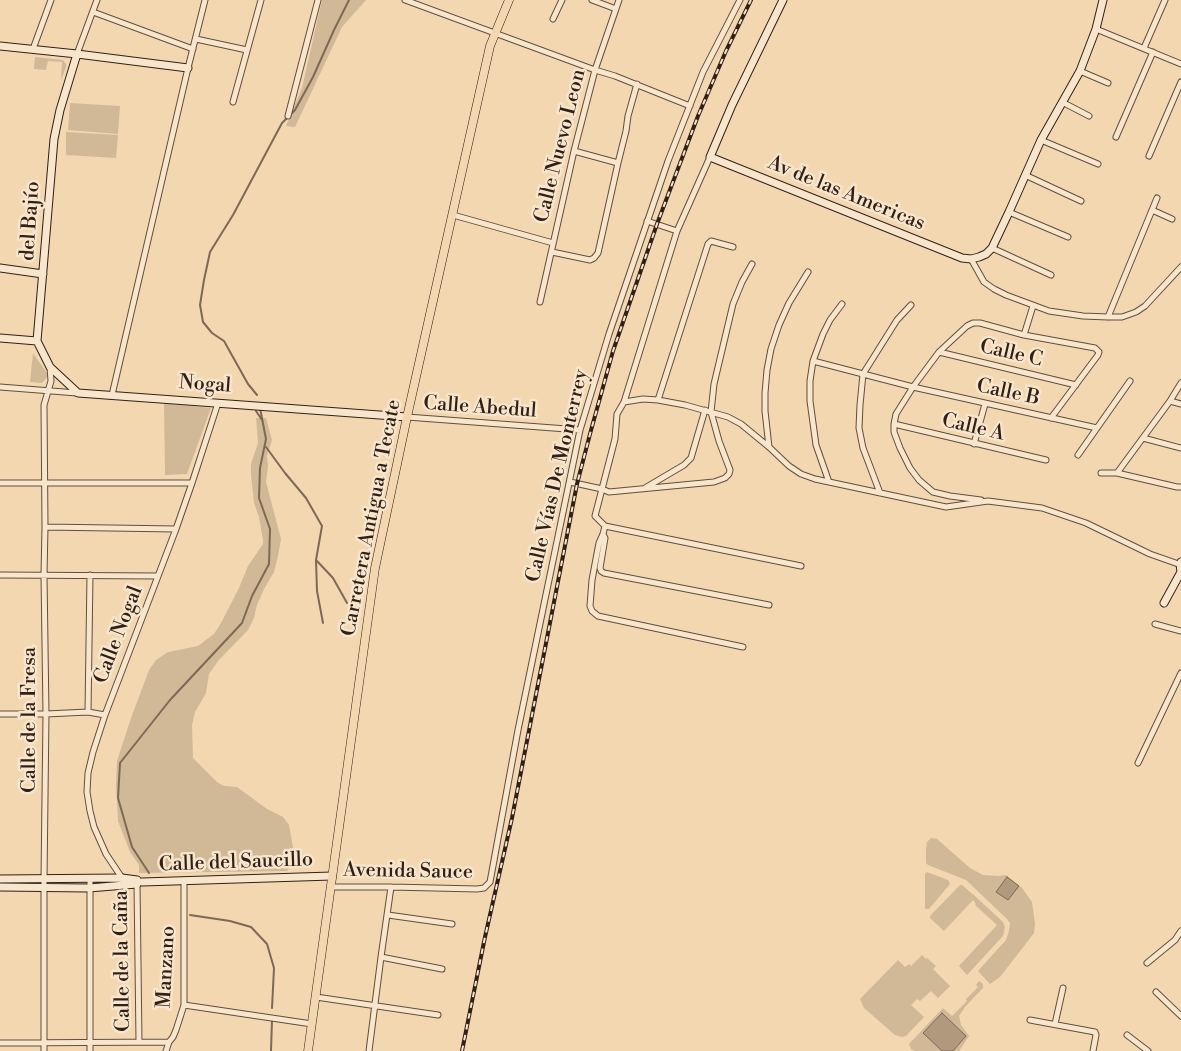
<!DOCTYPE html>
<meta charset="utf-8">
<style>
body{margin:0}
canvas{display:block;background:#f2d7b1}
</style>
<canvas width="1181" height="1051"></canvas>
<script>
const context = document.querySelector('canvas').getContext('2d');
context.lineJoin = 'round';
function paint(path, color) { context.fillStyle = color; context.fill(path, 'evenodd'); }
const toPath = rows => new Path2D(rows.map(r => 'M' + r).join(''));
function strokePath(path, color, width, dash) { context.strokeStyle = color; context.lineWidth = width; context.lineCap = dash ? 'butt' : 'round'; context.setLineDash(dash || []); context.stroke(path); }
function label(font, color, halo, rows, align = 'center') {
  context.font = font + ' "Libre Bodoni",serif'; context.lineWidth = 5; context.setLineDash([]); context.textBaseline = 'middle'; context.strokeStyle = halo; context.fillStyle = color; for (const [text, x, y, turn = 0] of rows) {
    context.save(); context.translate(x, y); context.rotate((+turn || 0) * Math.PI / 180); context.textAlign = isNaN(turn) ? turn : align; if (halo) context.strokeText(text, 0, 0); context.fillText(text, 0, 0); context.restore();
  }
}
paint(toPath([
 [322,0,366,0,342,27,295,127,286,126,302,88],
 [35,57,63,60,66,64,66,67,61,80,62,62,48,61,46,70,34,69],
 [70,103,120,106,118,134,68,130],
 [66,132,118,135,116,158,66,155],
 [33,353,47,373,48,376,43,382,41,383,30,382],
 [164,403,211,408,187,474,165,475],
 [256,418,266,418,272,440,267,456,268,466,266,482,281,539,278,556,274,572,264,589,257,605,254,618,248,630,218,661,209,674,206,693,195,712,192,725,193,758,217,782,224,786,237,787,267,809,283,817,289,825,295,859,287,871,139,873,139,865,130,852,118,821,116,784,117,761,131,718,149,670,156,660,168,652,198,646,214,634,221,623,239,588,248,566,263,544,263,540,259,517,254,503,251,475,251,464,258,443],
 [931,838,937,839,970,868,983,875,999,876,1006,875,1022,888,1032,902,1035,924,1034,933,1000,977,990,984,978,971,1006,940,1009,931,1010,923,1007,919,966,880,928,865,926,863,926,850,927,842],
 [927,872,948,880,950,884,929,909,925,909,925,874],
 [960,885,962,885,976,897,1003,922,1005,927,1003,936,967,975,959,966,997,925,975,905,976,904,973,900,944,931,930,918,930,916],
 [922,955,926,959,927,958,936,966,933,969,950,986,938,998,931,991,920,1001,917,999,911,1005,924,1017,906,1036,902,1037,895,1035,864,1008,860,999,898,960,905,967,909,964,911,966],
 [979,981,983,984,983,988,965,1007,959,1016,961,1025,969,1036,959,1051,914,1051,911,1049,909,1044,943,1008,952,1016,967,1001,966,999,978,987,976,985]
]), '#d1b897');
const water = toPath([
 [1007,877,1019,886,1008,900,996,892,1007,877],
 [942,1013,966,1036,953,1051,942,1051,923,1033,942,1013]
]);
paint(water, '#b1997d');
strokePath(water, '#7e6955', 1);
strokePath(toPath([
 [257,395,248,384,224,341,212,333,203,322,200,305,204,280,210,252,233,215,282,123,295,110,313,77,334,30,349,0],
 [256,411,262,420],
 [266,447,285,473,306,498,322,526,316,560,317,591,323,623],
 [317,561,333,578,347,603],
 [149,873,132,847,118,798,120,763,170,700,242,623,252,596,269,564,270,529,259,498,260,468,266,439,260,408],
 [190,915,230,921,251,927,267,944,274,968,272,1008],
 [271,1051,272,1020]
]), '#7e6955', 2);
const street = toPath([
 [405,0,595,70,615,76,690,106],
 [592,0,616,9],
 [93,12,193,49],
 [553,19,562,0],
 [1096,29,1181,64],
 [196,39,247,50],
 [1144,48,1165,0],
 [33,49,51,0],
 [77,54,97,0],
 [1080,71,1108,83],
 [233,102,261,0],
 [1062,102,1089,116],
 [288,116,318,0],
 [1116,137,1153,52],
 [1041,140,1098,164],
 [574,151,618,163,626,131,628,116,637,84],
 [1149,156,1181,82],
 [710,157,677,231,624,402,617,414,615,439,595,516,605,526,603,534,599,543,592,580,590,606,592,611,598,616,743,647],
 [1025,175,1081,201],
 [1152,210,1172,219],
 [1009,212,1068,237],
 [453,215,553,243],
 [647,221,677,231],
 [992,248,1051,275],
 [552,252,590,260,594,258,598,253,618,163],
 [971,259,984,282,994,289,1006,295,1049,311,1083,316,1108,317,1122,317,1136,312,1145,306,1181,267],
 [540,302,574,151,595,70,619,0],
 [1108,317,1157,198],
 [1024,335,1033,306],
 [939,352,1076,385],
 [813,361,913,387,1097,428],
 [0,387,77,393],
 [112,395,188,68,205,0],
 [658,400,708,244,711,241,733,247],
 [1170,401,1181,404],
 [624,402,643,399,658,400,685,405,728,417,741,424,769,447,789,466,801,474,815,479,946,507,988,501,1042,508,1086,523,1150,554,1181,565],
 [407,417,580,430],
 [894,424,1046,460],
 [1143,438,1181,448],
 [974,444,985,404],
 [769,447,765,411,765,393,767,370,771,349,779,325,789,303,808,272],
 [1078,455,1130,381],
 [1101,473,1117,473,1177,487,1181,487],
 [1117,473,1170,401,1181,383],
 [570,482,602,489,609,492,714,482,725,478,729,474,730,470,719,441,711,412,714,384,733,304,742,282,752,264],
 [829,482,816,445,810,401,810,381,813,361,823,334,830,320,842,304],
 [0,483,192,483],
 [645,488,684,465,691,458,705,410],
 [880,493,863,448,859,428,860,405,863,374,897,320,911,305],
 [981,500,950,496,933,492,919,480,910,468,900,448,894,432,894,424,896,414,913,387,939,352,967,326,973,323,980,323,1024,335,1095,348,1099,352,1098,355,1051,418],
 [605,526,801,566],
 [45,527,176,529],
 [603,534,605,538,600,568,601,571,604,573,769,605],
 [0,575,158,576],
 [1155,624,1181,631],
 [88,712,90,575],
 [0,714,46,714,88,712,105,715],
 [1138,763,1181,673],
 [122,878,106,854,94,827,90,811,87,792,88,773,93,752,105,715,176,529,192,483,218,403],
 [90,879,90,1051],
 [137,883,139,1042],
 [331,887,391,887,477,889,484,888,490,882,518,730,580,430,609,334,668,161,703,72,740,0],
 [388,915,452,924],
 [381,957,442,969],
 [1147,963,1175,940,1181,931],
 [1156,992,1181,1016],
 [316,997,438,1015],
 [184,1005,312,1024],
 [1030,1020,1095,1032,1096,1035,1093,1051],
 [1055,1024,1063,988],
 [1127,1035,1148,1051],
 [0,1043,169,1042],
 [44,1051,44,879,46,714,44,575,45,527,44,405,51,381,50,367],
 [166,1051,169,1042,173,1037,176,1030,184,1005,184,881],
 [369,1051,381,957,391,887]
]);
const secondary = toPath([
 [783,0,732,105,710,157,962,258,971,259,979,257,986,254,992,248,1009,212,1041,140,1080,71,1096,29,1103,0],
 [0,46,77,54,188,68],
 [77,54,60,110,54,139,37,341,50,367,78,393,407,417],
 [0,268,43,274],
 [0,338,37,341],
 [1181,572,1180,564,1181,562],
 [1164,603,1181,572],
 [0,879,122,878,137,880],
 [142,882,332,876],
 [0,887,89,888,137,884]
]);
const primary = toPath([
 [308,1051,375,568,407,417,490,46,509,0]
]);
strokePath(street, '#624e3e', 7);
strokePath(secondary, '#322018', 9);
strokePath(primary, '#322018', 9);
strokePath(street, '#f7e5cc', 5);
strokePath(secondary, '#f7e5cc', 7);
strokePath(primary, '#f2d7b1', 8);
const rail = toPath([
 [462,1051,485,937,512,818,577,484,590,434,613,351,657,224,698,116,726,51,751,0]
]);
strokePath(rail, '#322018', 4);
strokePath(rail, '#f7e5cc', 2, [5.5]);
label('20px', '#322018', '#f7e5cc', [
 ["Calle Nuevo Leon",561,146,-76],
 ["Av de las Americas",846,194,22],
 ["del Bajío",31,221,-86],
 ["Calle C",1011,354,13],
 ["Nogal",205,385,4],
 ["Calle B",1008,393,12],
 ["Calle Abedul",480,408,4],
 ["Calle A",973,428,13],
 ["Calle Vías De Monterrey",558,476,-77],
 ["Carretera Antigua a Tecate",372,518,-79],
 ["Calle Nogal",119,635,-69],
 ["Calle de la Fresa",30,720,-90],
 ["Calle del Saucillo",236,863,-2],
 ["Avenida Sauce",408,872,1],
 ["Calle de la Caña",123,961,-91],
 ["Manzano",167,967,-87]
]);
</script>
